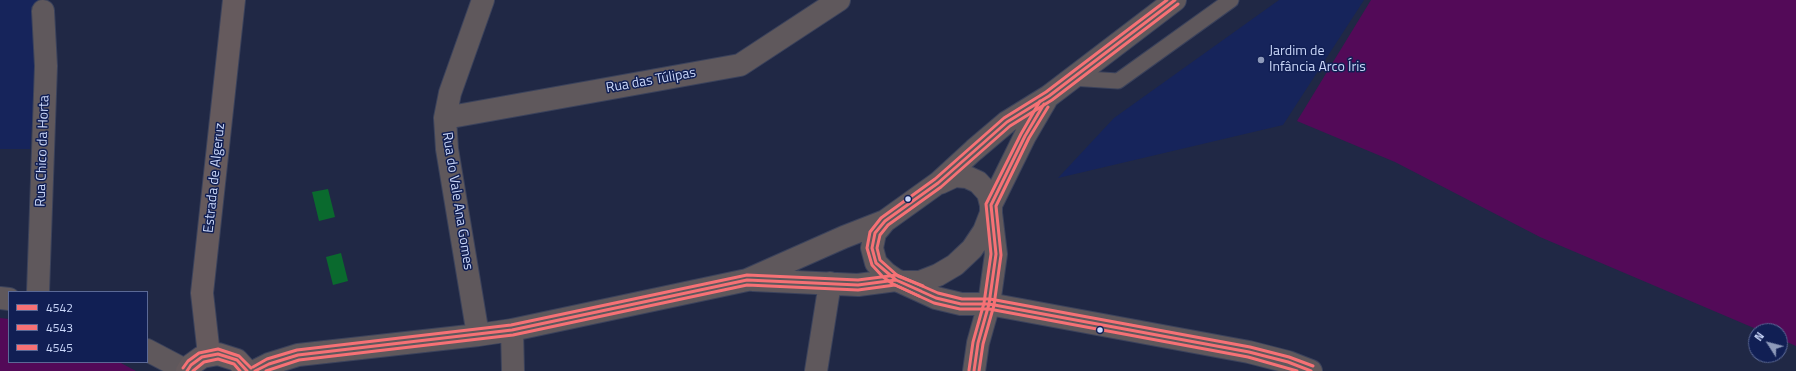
<!DOCTYPE html>
<meta charset="utf-8">
<style>
body{margin:0}
#map{position:relative;width:1796px;height:371px;overflow:hidden;background:#202845;font-family:"Titillium Web",sans-serif}
canvas{display:block}
.legend{position:absolute;left:8px;top:291px;width:140px;height:72px;box-sizing:border-box;background:#111f54;border:1px solid #5b6996;margin:0;padding:5px 7px;list-style:none;font-size:12px;color:#cad7f9}
.legend li{display:flex;align-items:center;gap:8px;height:20px}
.legend b{width:20px;border:1px solid #5b6996}
.north{position:absolute;left:1748px;top:323px;width:40px;height:40px;box-sizing:border-box;background:#111f54;border:1px solid #5b6996;border-radius:50%;rotate:306deg;font-size:11px;font-weight:700;line-height:16px;text-align:center;color:#cad7f9}
.north::after{content:'';display:block;margin:auto;width:14px;height:18px;background:#8e9aba;clip-path:polygon(50% 0,100% 100%,50% 72%,0 100%)}
</style>
<div id="map">
<canvas width="1796" height="371"></canvas>
<ul class="legend">
<li><b style="height:5px;background:#f67175"></b>4542</li>
<li><b style="height:5px;background:#f67175"></b>4543</li>
<li><b style="height:5px;background:#f67175"></b>4545</li>
</ul>
<div class="north">N</div>
</div>
<script>
const context = document.querySelector('canvas').getContext('2d');
context.lineJoin = 'round';
function paint(path, color) { context.fillStyle = color; context.fill(path, 'evenodd'); }
const toPath = rows => new Path2D(rows.map(r => 'M' + r).join(''));
function strokePath(path, color, width, dash) { context.strokeStyle = color; context.lineWidth = width; context.lineCap = dash ? 'butt' : 'round'; context.setLineDash(dash || []); context.stroke(path); }
function label(font, color, halo, rows, align = 'center') {
  context.font = font + ' "Titillium Web",sans-serif'; context.lineWidth = 3; context.setLineDash([]); context.textBaseline = 'middle'; context.strokeStyle = halo; context.fillStyle = color; for (const [text, x, y, turn = 0] of rows) {
    context.save(); context.translate(x, y); context.rotate((+turn || 0) * Math.PI / 180); context.textAlign = isNaN(turn) ? turn : align; if (halo) context.strokeText(text, 0, 0); context.fillText(text, 0, 0); context.restore();
  }
}
paint(toPath([
 [0,0,43,0,30,149,0,149],
 [1279,0,1364,0,1283,125,1058,178,1114,118]
]), '#16245b');
paint(toPath([
 [1371,0,1796,0,1796,346,1780,339,1780,331,1761,331,1540,237,1395,162,1297,121],
 [0,318,9,319,9,362,119,362,136,371,0,371]
]), '#530a58');
paint(toPath([
 [328,189,335,217,319,221,312,192],
 [341,253,348,281,333,285,326,257]
]), '#0a6a2e');
const service = toPath([
 [1071,78,1118,81,1231,0]
]);
const minor = toPath([
 [445,118,740,65,839,0],
 [991,205,1025,136,1046,100],
 [885,221,875,233,872,248,876,263,886,273,896,280,901,282,920,282,938,275,955,265,972,249,984,231,991,213,991,205,988,193,978,182,967,177,955,176,940,183],
 [753,280,858,285,896,280],
 [901,282,936,298,961,304,989,304,1249,352,1288,362,1311,371],
 [38,292,46,66,43,11],
 [512,330,513,371],
 [478,335,447,149,445,118,450,93,483,0],
 [255,371,269,364,298,355,478,335,512,330,747,280,844,237,885,221,938,183,974,150,1007,122,1049,96,1175,0],
 [816,371,830,283],
 [974,371,978,343,989,304,996,254,991,213]
]);
const tertiary = toPath([
 [0,298,9,299],
 [147,350,187,371]
]);
const secondary = toPath([
 [209,355,202,293,234,0],
 [187,371,191,365,202,357,218,354,237,360,247,371]
]);
strokePath(service, '#3b425b', 17);
strokePath(minor, '#3b425b', 24);
strokePath(tertiary, '#3b425b', 24);
strokePath(secondary, '#3b425b', 24);
strokePath(service, '#5f585c', 15);
strokePath(minor, '#5f585c', 22);
strokePath(tertiary, '#5f585c', 22);
strokePath(secondary, '#655a5d', 22);
strokePath(toPath([
 [921,291,896,280,876,263,872,248,875,233,885,221,938,183,1007,122,1049,96,1175,0],
 [187,371,191,365,202,357,218,354,237,360,247,371],
 [255,371,269,364,298,355,512,330,747,280,858,285,896,280,936,298,961,304,989,304,1249,352,1288,362,1311,371],
 [974,371,978,343,989,304,996,254,991,205,1025,136,1044,104]
]), '#f67175', 3);
strokePath(toPath([
 [923,286,898,276,880,260,877,248,880,235,888,225,941,187,1010,126,1052,100,1178,4],
 [193,371,204,362,218,359,234,364,240,371],
 [266,371,299,360,513,335,747,285,858,290,895,285,934,303,960,309,989,309,1248,357,1297,371],
 [979,371,983,344,994,305,1001,255,996,206,1029,138,1048,107]
]), '#f67175', 3);
strokePath(toPath([
 [919,296,893,284,883,277,872,265,867,248,870,232,881,218,935,179,1004,118,1046,92,1167,0],
 [253,367,267,359,297,350,511,325,747,275,858,280,897,275,938,293,962,299,990,299,1250,347,1289,357,1313,366],
 [183,368,188,361,199,353,218,349,239,356,251,368],
 [969,370,973,342,984,303,991,254,986,204,1021,134,1040,101]
]), '#f67175', 3);
for (const [x, y, r, color] of [
 [1261,60,4,"#8e9aba"],
 [908,199,3.5,"#cad7f9"],
 [1100,330,3.5,"#cad7f9"]
]) { const dot = new Path2D(); dot.arc(x, y, r, 0, 2 * Math.PI); context.fillStyle = color; context.fill(dot); strokePath(dot, '#111f54', 1.5); }
label('14px', '#cad7f9', '#111f54', [
 ["Jardim de",1269,52],
 ["Infância Arco Íris",1269,68]
], 'left');
label('14px', '#cad7f9', '#111f54', [
 ["Rua das Túlipas",651,81,-10],
 ["Rua Chico da Horta",43,151,-88],
 ["Estrada de Algeruz",215,178,-84],
 ["Rua do Vale Ana Gomes",457,201,81]
]);
</script>
